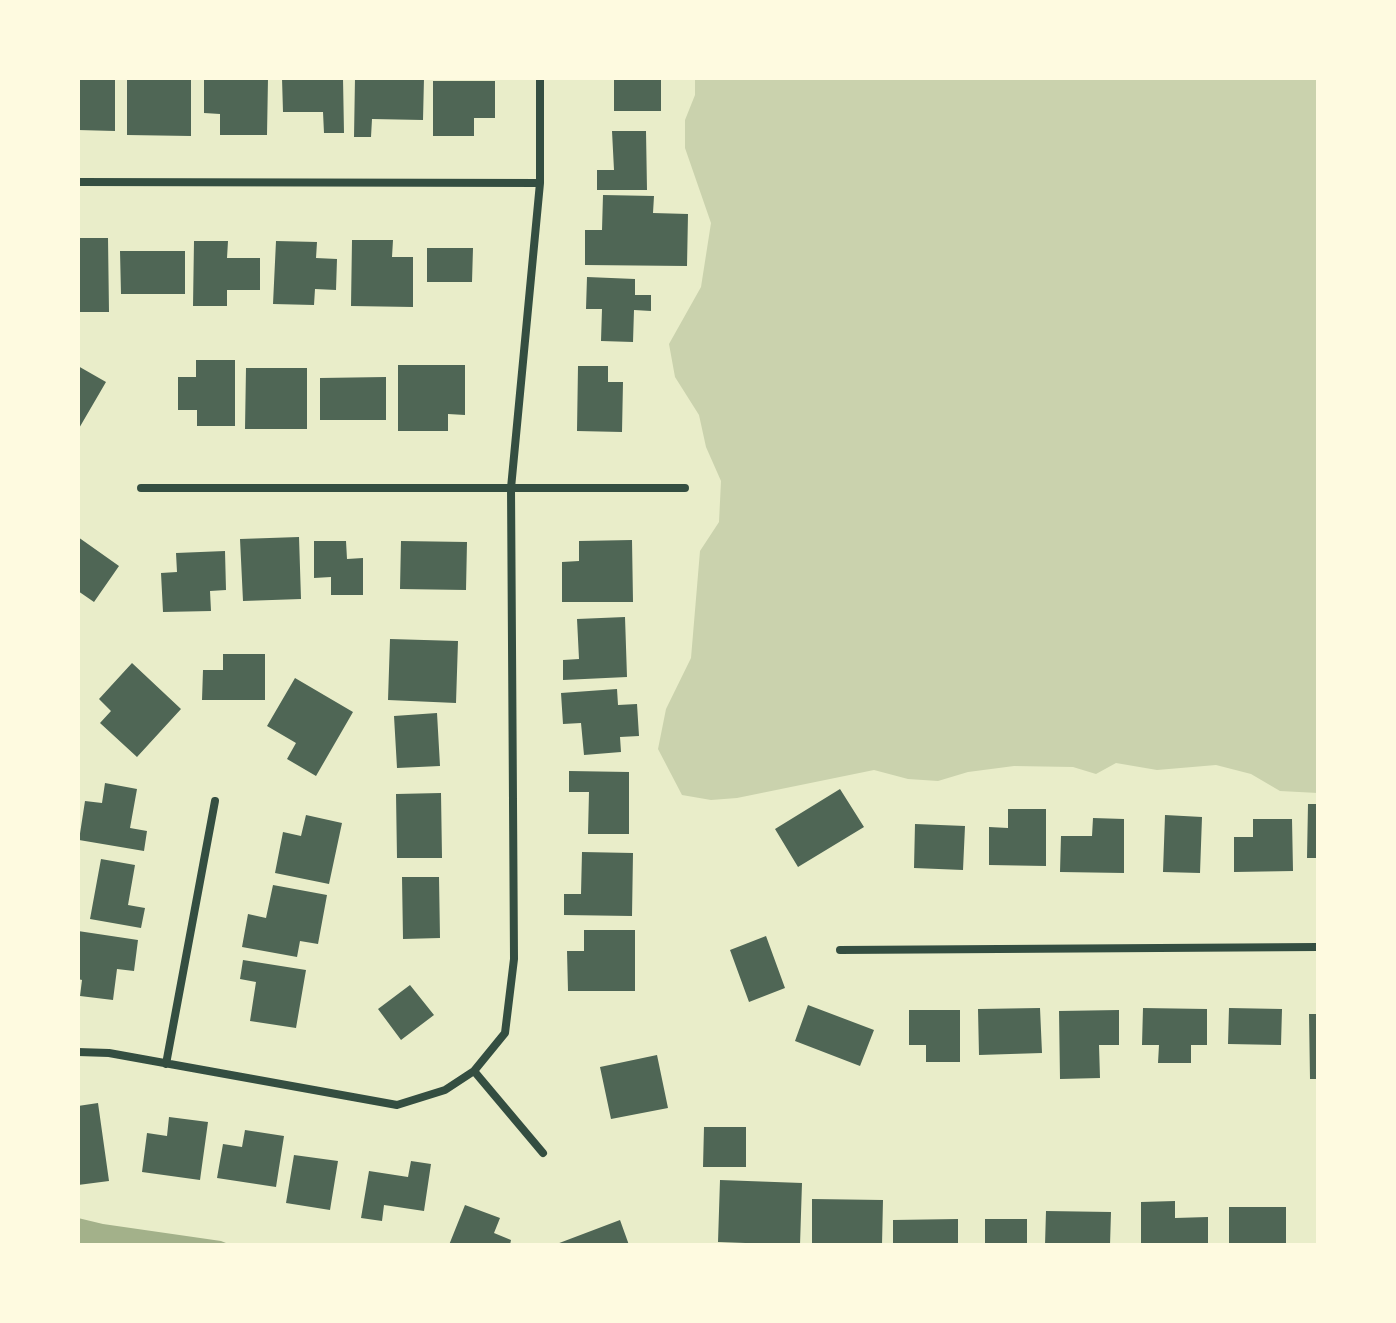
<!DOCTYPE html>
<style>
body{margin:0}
#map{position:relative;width:1396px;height:1323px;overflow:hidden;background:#e9edc9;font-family:"Sofia Sans Condensed",sans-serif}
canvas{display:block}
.frame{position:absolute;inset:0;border:80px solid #fefae0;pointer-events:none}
</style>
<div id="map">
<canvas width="1396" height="1323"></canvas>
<div class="frame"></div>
</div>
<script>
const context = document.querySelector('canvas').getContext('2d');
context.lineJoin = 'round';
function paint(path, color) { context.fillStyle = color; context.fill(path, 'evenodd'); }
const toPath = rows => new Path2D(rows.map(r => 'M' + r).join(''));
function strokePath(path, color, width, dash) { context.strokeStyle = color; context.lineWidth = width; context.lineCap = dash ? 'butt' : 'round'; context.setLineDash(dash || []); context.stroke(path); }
paint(toPath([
 [695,78,1318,78,1318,793,1280,791,1251,774,1216,765,1157,770,1116,763,1096,774,1073,767,1014,766,968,772,938,781,908,779,874,770,737,798,711,800,682,795,658,749,666,709,691,658,700,551,719,522,721,481,706,447,699,415,675,377,669,344,701,287,711,223,685,148,685,120,695,95]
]), '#cad2ad');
paint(toPath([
 [78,1218,103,1224,221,1241,231,1245,78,1245]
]), '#a3b18a');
paint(toPath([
 [78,78,115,78,115,131,78,130],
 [127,78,191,78,191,136,127,135],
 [204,78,268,78,267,135,220,135,220,114,204,113],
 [282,78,343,78,344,133,324,133,323,112,283,112],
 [355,78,424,78,423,120,372,119,371,137,354,137],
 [614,78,661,78,661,111,614,111],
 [433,81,495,81,495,118,474,118,474,136,433,136],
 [612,131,646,131,647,190,597,190,597,170,614,170],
 [603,195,654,196,653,213,688,214,687,266,585,265,585,230,602,230],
 [78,238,108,238,109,312,78,312],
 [352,240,393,240,392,257,413,257,413,307,351,306],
 [194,241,228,241,227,258,260,258,260,290,227,290,227,306,193,306],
 [276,241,317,242,316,258,337,259,336,290,315,289,314,305,273,304],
 [427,248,473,248,472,282,427,282],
 [120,251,185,251,185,294,121,294],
 [587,277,635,279,635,295,651,295,651,311,634,310,633,342,601,341,602,309,586,309],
 [196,360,235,360,235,426,197,426,197,410,178,410,178,377,196,377],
 [398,365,465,365,465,415,448,414,448,431,398,431],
 [78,366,106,382,78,430],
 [578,366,608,366,608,382,623,382,622,432,577,431],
 [246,368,307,368,307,429,245,429],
 [386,377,386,420,320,420,320,378],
 [78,537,119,566,94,602,78,591],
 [299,537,301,599,243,601,240,539],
 [632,540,633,602,562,602,562,562,579,561,579,541],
 [314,541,346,541,347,559,363,558,363,595,331,595,331,577,314,578],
 [401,541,467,542,466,590,400,589],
 [225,551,226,590,210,591,211,611,163,612,161,573,177,572,176,553],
 [625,617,627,677,563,680,563,660,579,659,577,619],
 [390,639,458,641,456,703,388,700],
 [223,654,265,654,265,700,202,700,203,670,223,670],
 [132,663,181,709,137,757,100,723,111,711,99,699],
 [295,678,353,712,316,776,287,759,296,743,267,726],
 [617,689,618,705,637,704,639,736,620,737,621,752,584,755,581,723,563,724,561,693],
 [437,713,440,766,397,768,394,716],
 [569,771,629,772,629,834,588,834,589,792,569,792],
 [105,783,137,789,130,828,147,831,144,851,79,840,85,801,102,803],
 [840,789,864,827,798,867,775,829],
 [441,793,442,858,397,858,396,794],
 [1308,804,1318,804,1318,858,1307,858],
 [1008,809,1046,809,1046,866,989,865,989,827,1008,828],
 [306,815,342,823,329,884,275,873,283,832,301,836],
 [1165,815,1202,817,1200,873,1163,872],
 [1093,818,1124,819,1124,873,1060,872,1061,836,1092,836],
 [1253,819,1292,819,1293,871,1234,872,1234,837,1253,837],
 [915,824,965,826,963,870,914,868],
 [582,852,633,853,632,916,564,915,564,894,581,894],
 [101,859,135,865,128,905,145,908,141,928,90,919],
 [402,877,439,877,440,938,403,939],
 [273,885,327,895,318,944,300,941,297,957,242,947,248,914,266,918],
 [584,930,635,930,635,991,568,991,567,951,584,951],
 [78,931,138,940,134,971,117,969,113,1000,80,996,82,980,78,979],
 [766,936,785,988,749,1002,730,950],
 [243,960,306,970,296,1028,250,1021,256,982,240,979],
 [410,985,434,1015,401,1040,378,1009],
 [808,1005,874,1030,860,1066,795,1041],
 [1040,1008,1042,1053,979,1055,978,1009],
 [1143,1008,1207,1009,1207,1045,1191,1045,1191,1063,1158,1063,1159,1045,1142,1045],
 [1229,1008,1282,1009,1281,1045,1228,1044],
 [909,1010,960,1010,960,1062,926,1062,926,1045,909,1045],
 [1119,1010,1119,1045,1099,1045,1100,1078,1060,1079,1059,1011],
 [1309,1014,1318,1014,1318,1079,1310,1079],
 [657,1055,668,1108,611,1119,600,1067],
 [98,1103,109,1181,78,1185,78,1106],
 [169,1117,208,1122,200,1180,142,1172,147,1133,167,1136],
 [704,1127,746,1127,746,1167,703,1167],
 [245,1130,284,1136,276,1187,217,1178,223,1144,242,1147],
 [294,1155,338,1161,330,1210,286,1203],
 [411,1161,431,1164,424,1211,384,1205,382,1221,361,1218,369,1171,408,1177],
 [720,1180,802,1183,800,1245,718,1242],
 [812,1199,883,1200,882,1245,812,1245],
 [1175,1201,1175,1218,1208,1217,1208,1245,1141,1245,1141,1202],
 [465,1205,500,1218,494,1233,511,1240,510,1245,449,1245],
 [1229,1207,1286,1207,1286,1245,1229,1245],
 [1046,1211,1111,1212,1110,1245,1045,1245],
 [958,1219,958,1245,893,1245,893,1220],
 [985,1219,1027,1219,1027,1245,985,1245],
 [620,1220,629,1245,554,1245]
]), '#4f6655');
strokePath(toPath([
 [78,182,540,183],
 [141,488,685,488],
 [840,950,1318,947],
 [78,1052,109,1053,397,1105,445,1090,474,1071,505,1033,514,959,511,488,540,183,540,78],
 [166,1064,215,801],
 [474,1071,543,1153]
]), '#344e41', 8);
</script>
